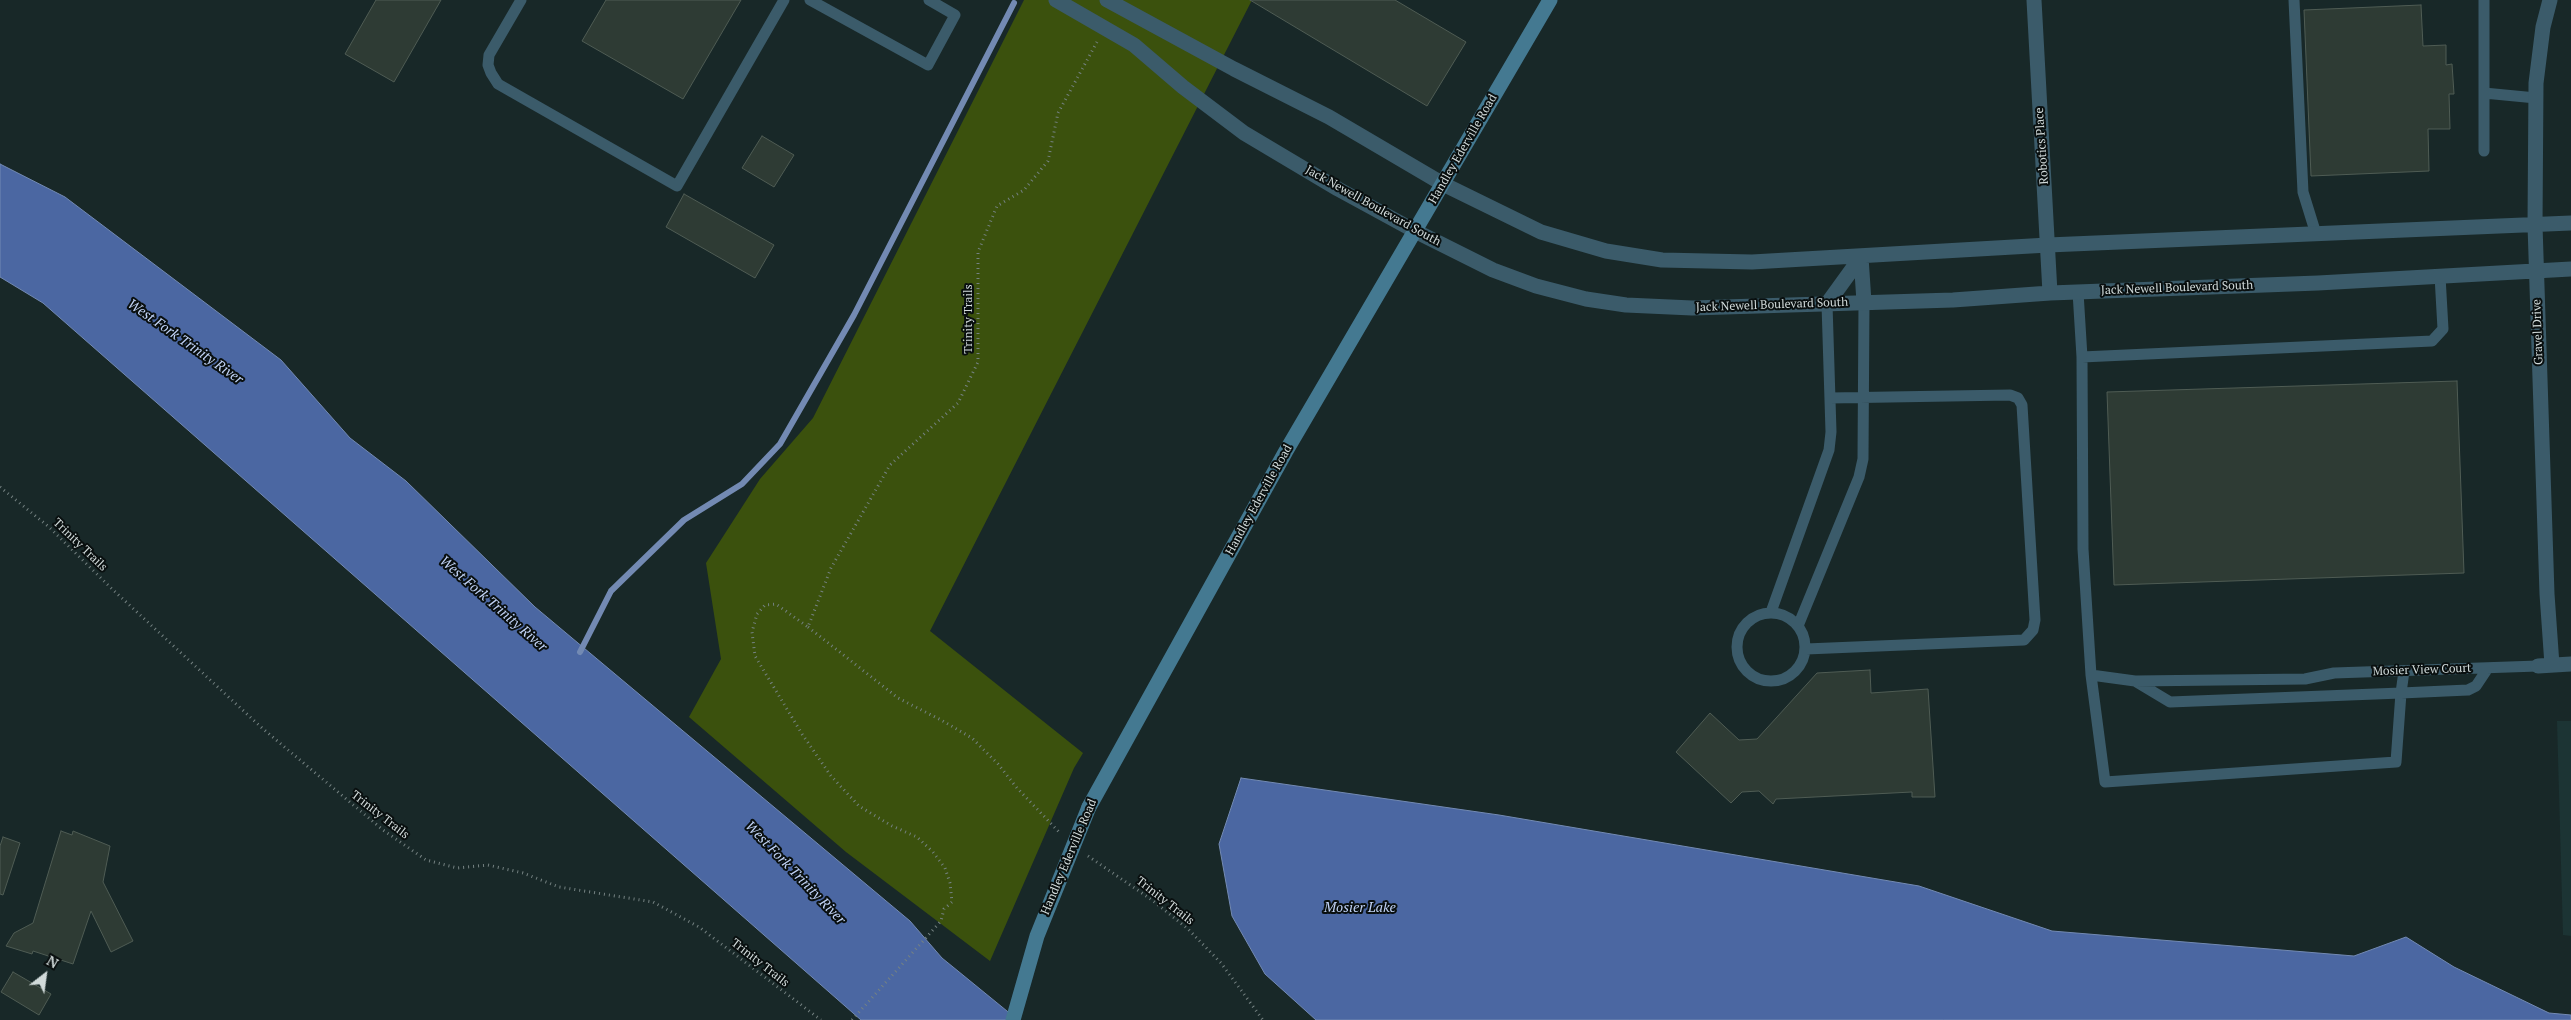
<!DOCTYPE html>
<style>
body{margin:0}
#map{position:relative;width:2571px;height:1020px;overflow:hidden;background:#182828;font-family:"PT Serif",serif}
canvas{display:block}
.north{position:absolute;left:20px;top:950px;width:50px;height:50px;-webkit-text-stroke:4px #090f0f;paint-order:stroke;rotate:30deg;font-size:14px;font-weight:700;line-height:20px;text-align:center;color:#d1dada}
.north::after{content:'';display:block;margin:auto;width:18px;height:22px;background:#d1dada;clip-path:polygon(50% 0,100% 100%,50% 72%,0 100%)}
</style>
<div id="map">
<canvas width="2571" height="1020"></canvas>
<div class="north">N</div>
</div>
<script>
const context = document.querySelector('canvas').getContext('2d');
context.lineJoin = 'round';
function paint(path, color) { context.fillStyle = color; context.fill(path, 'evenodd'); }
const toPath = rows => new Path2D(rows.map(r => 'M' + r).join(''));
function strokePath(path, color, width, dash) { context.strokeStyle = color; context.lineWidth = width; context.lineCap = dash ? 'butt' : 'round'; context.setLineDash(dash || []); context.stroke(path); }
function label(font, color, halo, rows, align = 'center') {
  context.font = font + ' "PT Serif",serif'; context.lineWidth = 4; context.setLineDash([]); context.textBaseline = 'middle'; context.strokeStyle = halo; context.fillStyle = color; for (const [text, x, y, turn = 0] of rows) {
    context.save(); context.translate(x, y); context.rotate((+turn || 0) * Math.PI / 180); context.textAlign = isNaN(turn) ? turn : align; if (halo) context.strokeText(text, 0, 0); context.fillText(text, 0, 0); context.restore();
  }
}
paint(toPath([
 [2557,721,2571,721,2571,936,2563,935]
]), '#1c3434');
paint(toPath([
 [1024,0,1252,0,930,631,1083,753,1074,768,990,961,846,852,689,717,721,659,706,563,760,479,813,418]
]), '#3b510d');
const water = toPath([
 [0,164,65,197,281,360,350,438,406,481,535,607,910,921,942,958,1018,1020,861,1020,43,303,0,277,0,164],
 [1241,778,1499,815,1919,886,2052,931,2354,956,2406,937,2454,967,2549,1013,2571,1015,2571,1020,1316,1020,1265,974,1232,916,1219,844,1241,778]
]);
paint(water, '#4b67a2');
strokePath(water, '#738ab3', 1);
strokePath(toPath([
 [580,652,611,591,684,520,742,484,780,444,854,315,1014,3]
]), '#738ab3', 6);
const building = toPath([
 [376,0,441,0,394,82,345,54,376,0],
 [606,0,741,0,683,99,582,41,606,0],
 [1250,0,1395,0,1466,42,1427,106,1250,0],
 [2421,5,2423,46,2446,45,2446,65,2452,64,2454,94,2449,94,2450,129,2428,129,2429,171,2311,176,2304,10,2421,5],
 [762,136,794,155,774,187,742,168,762,136],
 [684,194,774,245,755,278,666,227,684,194],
 [2457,381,2464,573,2114,585,2107,392,2457,381],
 [1870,670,1871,693,1928,689,1935,797,1912,797,1912,792,1776,799,1773,804,1759,791,1742,792,1731,803,1676,752,1710,713,1739,740,1757,739,1817,673,1870,670],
 [61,831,72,835,73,831,110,846,103,882,133,941,111,952,91,911,73,964,33,951,32,954,6,946,14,933,33,923,61,831],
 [3,837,20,843,3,895,0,894,0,846,3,837],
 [13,972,51,994,39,1015,1,992,13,972]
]);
paint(building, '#2e3b34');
strokePath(building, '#4f5c54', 1);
strokePath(toPath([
 [0,487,49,527,111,588,262,728,383,830,426,860,457,868,488,865,523,873,559,887,653,902,699,927,821,1020],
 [808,627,898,698,941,720,972,738,998,764,1017,788,1060,833],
 [1088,856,1152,900,1188,929,1221,963,1263,1020],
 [852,1020,941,921,944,909,952,902,950,883,945,868,933,852,917,837,892,826,859,806,831,776,802,734,755,656,752,632,757,614,765,605,776,604,808,627,831,568,890,465,958,403,978,362,978,252,997,206,1024,190,1048,161,1058,113,1097,42]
]), '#758282', 3, [1, 4]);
strokePath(toPath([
 [521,0,489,55,488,65,491,73,498,84,677,186,784,0],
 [810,0,928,65,955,15,929,0],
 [2294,0,2303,192,2316,234],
 [2484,0,2484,151],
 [2484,93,2536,98],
 [2078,292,2082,357,2083,549,2091,675,2135,681,2305,679,2334,673,2538,666],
 [2082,357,2432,341,2443,329,2440,276],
 [1771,612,1829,450,1831,432,1827,304],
 '1737 647a34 34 0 1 1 68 0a34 34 0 1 1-68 0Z',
 [1798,626,1859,477,1863,459,1864,302],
 [1806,649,2024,640,2033,630,2035,620,2022,405,2018,398,2010,395,1830,398],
 [2091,675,2105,782,2396,762,2401,693,2468,690,2476,686,2488,668],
 [2135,681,2170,702,2401,693,2404,671]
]), '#3b5b6a', 11);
strokePath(toPath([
 [1056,0,1134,45,1183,87,1244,133,1338,189,1415,231,1493,270,1536,286,1586,299,1626,305,1692,308,1953,300,2050,293,2318,283,2571,269],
 [1107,0,1234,69,1329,117,1443,184,1541,232,1606,251,1662,260,1752,262,2048,245,2571,223],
 [2034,0,2050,293],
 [2550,0,2543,27,2536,83,2535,225,2547,594,2552,665],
 [1861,257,1864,302],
 [1827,304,1861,257],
 [2538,666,2571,664]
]), '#3b5b6a', 15);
strokePath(toPath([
 [1089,807,1286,451,1550,0]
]), '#447991', 15);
strokePath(toPath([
 [1013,1020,1037,936,1089,807]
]), '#447991', 15);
label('12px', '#d1dada', '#090f0f', [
 ["Robotics Place",2042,146,-94],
 ["Handley Ederville Road",1463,149,-60],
 ["Jack Newell Boulevard South",1373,206,29],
 ["Jack Newell Boulevard South",2177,288,-2],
 ["Jack Newell Boulevard South",1772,305,-2],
 ["Trinity Trails",969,319,-90],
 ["Gravel Drive",2538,332,-92],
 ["Handley Ederville Road",1259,500,-61],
 ["Trinity Trails",80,545,44],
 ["Mosier View Court",2422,670,-2],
 ["Trinity Trails",380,815,38],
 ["Handley Ederville Road",1069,857,-67],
 ["Trinity Trails",1165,901,38],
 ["Trinity Trails",760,963,38]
]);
label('italic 14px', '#c0d2f5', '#090f0f', [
 ["West Fork Trinity River",185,342,35],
 ["West Fork Trinity River",493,604,41],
 ["West Fork Trinity River",795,873,46],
 ["Mosier Lake",1360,908]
]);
</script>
